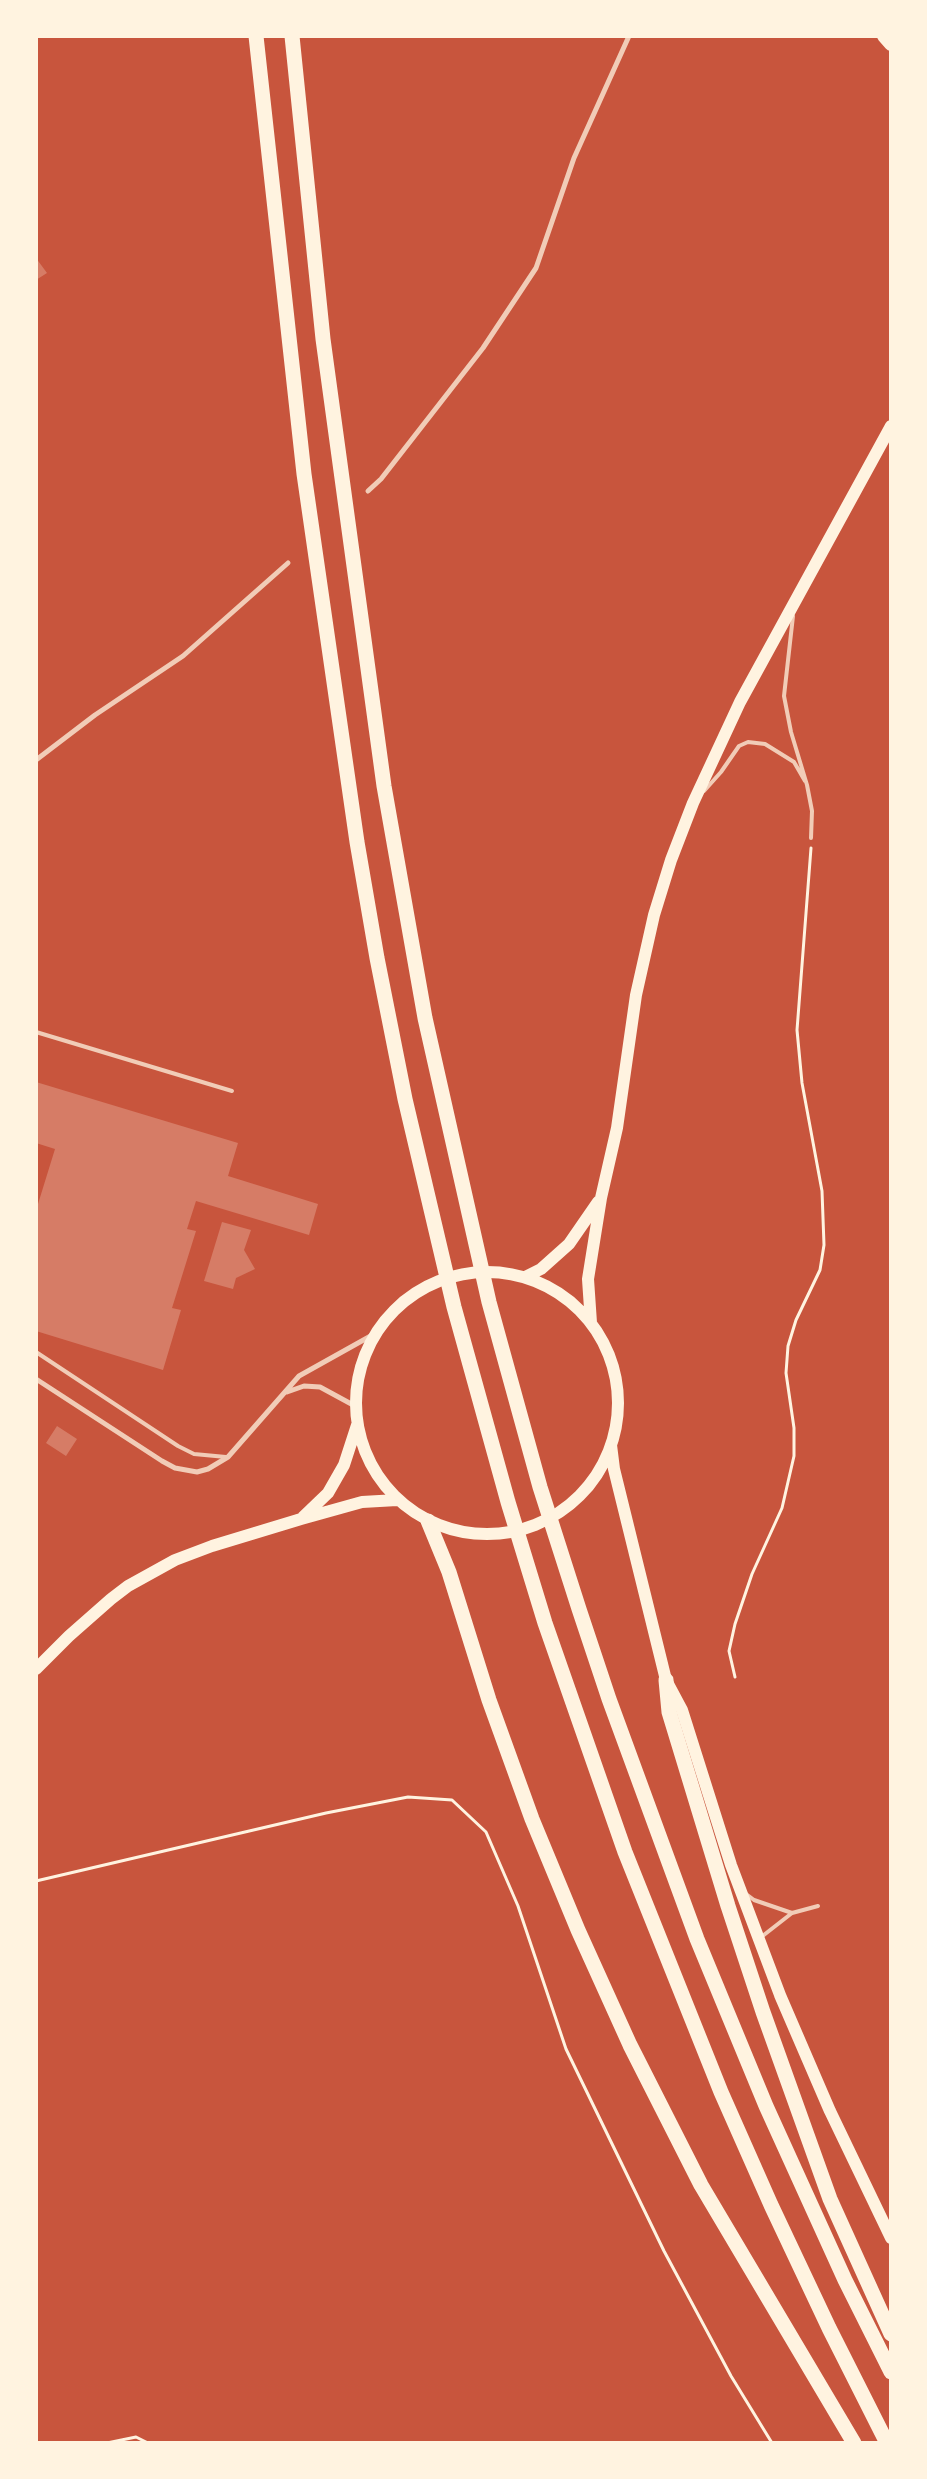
<!DOCTYPE html>
<style>
body{margin:0}
#map{position:relative;width:927px;height:2479px;overflow:hidden;background:#c8553d;font-family:"PT Sans Narrow",sans-serif}
canvas{display:block}
.frame{position:absolute;inset:0;border:38px solid #fff3e0;pointer-events:none}
</style>
<div id="map">
<canvas width="927" height="2479"></canvas>
<div class="frame"></div>
</div>
<script>
const context = document.querySelector('canvas').getContext('2d');
context.lineJoin = 'round';
function paint(path, color) { context.fillStyle = color; context.fill(path, 'evenodd'); }
const toPath = rows => new Path2D(rows.map(r => 'M' + r).join(''));
function strokePath(path, color, width, dash) { context.strokeStyle = color; context.lineWidth = width; context.lineCap = dash ? 'butt' : 'round'; context.setLineDash(dash || []); context.stroke(path); }
paint(toPath([
 [36,258,47,273,36,280],
 [36,1082,238,1143,228,1176,318,1204,309,1235,196,1201,187,1229,196,1231,172,1308,181,1310,163,1370,36,1331,36,1203,38,1204,55,1149,36,1143],
 [222,1222,251,1230,244,1250,255,1269,236,1278,233,1289,204,1281],
 [57,1426,77,1439,66,1456,46,1443]
]), '#d67c66');
strokePath(toPath([
 [735,1677,729,1651,735,1624,752,1574,782,1508,794,1456,794,1428,786,1373,788,1346,796,1320,820,1270,824,1245,822,1191,802,1083,797,1030,811,848],
 [36,1881,326,1813,408,1797,452,1800,486,1832,518,1906,566,2049,664,2251,731,2376,772,2443],
 [107,2443,136,2437,148,2443]
]), '#fff3e0', 3);
strokePath(toPath([
 [793,616,784,696,791,732,807,785,812,811,811,838],
 [704,791,721,772,739,746,748,742,765,744,794,762,805,781],
 [36,1032,232,1091],
 [36,1352,178,1446,194,1454,226,1457],
 [746,1894,754,1900,792,1913],
 [760,1938,792,1913,818,1906]
]), '#f1ccb7', 4);
strokePath(toPath([
 [368,491,381,479,483,348,536,268,574,158,629,36],
 [36,760,95,715,183,656,288,563],
 [36,1379,162,1461,175,1468,197,1472,208,1469,228,1457,299,1376,376,1333],
 [287,1392,304,1386,320,1387,355,1406]
]), '#f1ccb7', 5);
strokePath(toPath([
 '356 1403a131 131 0 1 1 262 0a131 131 0 1 1-262 0Z',
 [525,1277,541,1269,569,1244,598,1202],
 [591,1323,588,1279,601,1198,617,1128,636,995,654,915,671,860,693,803,740,702,891,426],
 [611,1445,614,1469,666,1680,682,1710,731,1865,780,1995,830,2111,891,2238],
 [303,1517,328,1493,344,1465,357,1425],
 [36,1669,69,1636,111,1599,128,1586,175,1560,212,1546,301,1519,362,1502,397,1500]
]), '#fff3e0', 12);
strokePath(toPath([
 [884,36,891,44]
]), '#fff3e0', 14);
strokePath(toPath([
 [256,36,304,474,357,842,377,958,405,1099,454,1307,508,1502,545,1623,625,1852,721,2092,771,2205,829,2328,887,2443],
 [292,36,323,339,384,786,425,1018,489,1302,540,1487,579,1609,609,1699,697,1939,766,2106,845,2280,891,2372],
 [428,1521,449,1572,489,1700,532,1819,578,1930,630,2045,701,2185,854,2443],
 [666,1680,669,1712,728,1906,763,2012,830,2199,891,2334]
]), '#fff3e0', 15);
</script>
